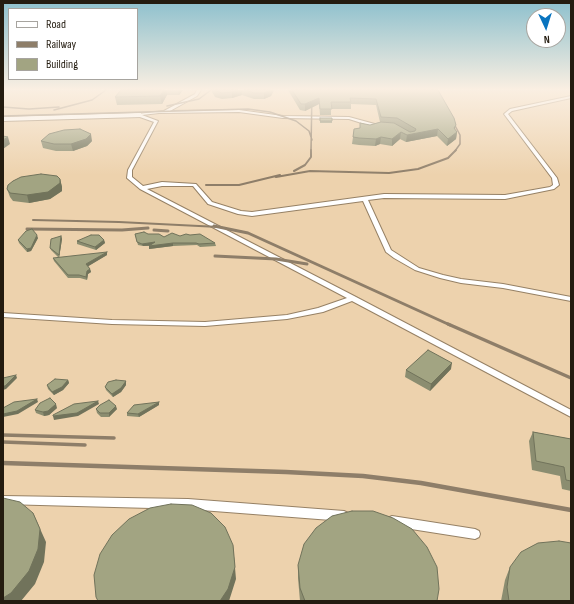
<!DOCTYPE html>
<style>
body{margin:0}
#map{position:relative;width:574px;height:604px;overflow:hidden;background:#f3dcbe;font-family:"Sofia Sans Condensed",sans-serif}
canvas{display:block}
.frame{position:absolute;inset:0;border:4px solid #241c10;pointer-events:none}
.legend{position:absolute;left:8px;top:8px;width:130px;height:72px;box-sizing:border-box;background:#fff;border:1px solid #a7a49f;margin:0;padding:5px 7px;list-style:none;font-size:12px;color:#241c10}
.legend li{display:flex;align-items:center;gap:8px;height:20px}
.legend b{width:20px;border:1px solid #a7a49f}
.north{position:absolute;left:526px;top:8px;width:40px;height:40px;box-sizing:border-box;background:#fff;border:1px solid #a7a49f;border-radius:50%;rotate:176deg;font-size:11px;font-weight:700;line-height:16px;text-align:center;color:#241c10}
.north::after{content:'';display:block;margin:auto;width:14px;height:18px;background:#0974bf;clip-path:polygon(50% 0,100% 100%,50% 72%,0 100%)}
</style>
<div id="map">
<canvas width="574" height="604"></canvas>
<div class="frame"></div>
<ul class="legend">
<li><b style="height:5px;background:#fff"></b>Road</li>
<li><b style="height:5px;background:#8e7e69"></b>Railway</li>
<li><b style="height:11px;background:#a2a482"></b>Building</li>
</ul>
<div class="north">N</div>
</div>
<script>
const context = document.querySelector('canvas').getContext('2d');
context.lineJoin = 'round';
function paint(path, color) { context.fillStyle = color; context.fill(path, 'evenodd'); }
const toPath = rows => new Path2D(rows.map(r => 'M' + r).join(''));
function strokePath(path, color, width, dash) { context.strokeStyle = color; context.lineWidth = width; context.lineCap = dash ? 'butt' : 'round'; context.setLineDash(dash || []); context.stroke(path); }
paint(toPath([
 [3,90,571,90,571,601,3,601]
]), '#edd2ad');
const lane = toPath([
 [197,90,201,90,197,96,170,111,239,110,283,116,349,117,382,126,380,127,371,126,349,119,283,118,239,112,159,113,142,115,158,121,132,170,132,177,143,186,162,182,196,184,212,202,241,211,252,212,384,194,505,195,550,187,553,185,552,178,504,114,510,109,571,96,571,98,512,111,508,114,557,178,559,185,554,189,505,199,384,198,368,200,391,250,419,268,443,275,461,279,503,284,571,297,571,301,503,288,461,283,440,278,415,270,394,258,386,252,363,201,252,216,238,214,208,204,193,186,162,186,147,189,356,297,571,410,571,417,352,301,323,312,287,319,205,326,112,324,3,317,3,313,112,320,205,322,287,315,318,308,347,298,140,189,127,178,128,170,154,122,137,116,137,114,164,111,195,94,197,90],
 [3,496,188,499,344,511,348,513,349,516,348,519,344,521,188,509,3,504,3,496],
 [392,516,475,529,479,531,480,534,479,537,475,539,392,526,388,524,387,521,388,518,392,516]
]);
const street = toPath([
 [138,113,141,113,141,117,3,121,3,117,138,113]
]);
strokePath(lane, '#968165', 2);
strokePath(street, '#968165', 2);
paint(lane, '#fff');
paint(street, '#fff');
strokePath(toPath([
 [167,106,199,99,211,90],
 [3,107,29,109,59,107],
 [54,110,92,100,106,90],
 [3,116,248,109,270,112,296,121,309,131,312,140],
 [451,118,460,135,460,144,455,151],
 [311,151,312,90]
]), '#8e7e69', 1.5);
strokePath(toPath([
 [294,171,305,165,311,157,311,150],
 [276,177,310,171,389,173,418,169,448,158,456,150],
 [206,185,239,185,280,175],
 [33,220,119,222,219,227]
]), '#8e7e69', 2);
strokePath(toPath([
 [214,226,248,233,450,325],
 [27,229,122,230,148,228],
 [154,230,168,231],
 [215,256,276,259,307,264]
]), '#8e7e69', 3);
strokePath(toPath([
 [448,324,571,378],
 [3,435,114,438],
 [3,442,85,445]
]), '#8e7e69', 3.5);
strokePath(toPath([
 [3,463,286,472,363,476,421,483,571,510]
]), '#8e7e69', 4.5);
paint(toPath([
 [121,90,183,90,179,95,167,95,162,104,117,105,115,97],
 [212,90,282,90,274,90,271,96,264,99,254,99,242,95,232,98,222,99,215,97,212,92],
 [288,90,438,90,456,125,455,130,457,132,456,139,447,146,437,136,406,142,400,139,392,146,380,144,375,146,359,145,352,144,353,137,370,125,380,122,376,105,351,104,351,109,331,109,331,115,320,115,319,104,305,111,300,110],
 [320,118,332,118,332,123,320,123],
 [41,141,92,141,87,146,73,151,56,151,43,148],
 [60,179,62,187,62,191,50,199,29,203,13,201,10,197,7,189],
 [135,234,148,234,164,237,180,236,215,243,216,246,200,247,197,245,173,246,149,249,150,246,143,246,138,245],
 [61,236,62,239,59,258,107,255,88,266,90,269,91,272,88,274,87,280,80,278,68,278,54,261,53,258,59,258,51,250,50,248],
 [38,238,31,251,27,252,19,243,18,240],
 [104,240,105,243,96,250,77,244,77,241],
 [451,369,430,391,405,377,406,370],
 [68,380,69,383,63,390,54,395,48,389,47,385],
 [126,385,121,392,113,397,106,390,105,387],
 [159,405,139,417,127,416,127,413],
 [57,408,49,415,44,416,36,413,35,410],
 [96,409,117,409,109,417,101,417,97,413],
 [533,432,571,439,571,491,562,489,560,476,532,470,529,441],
 [298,565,437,601,300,601,298,578],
 [510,567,571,601,501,601,505,580]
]), '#8b8d70');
paint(toPath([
 [164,90,167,90,167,95,162,104,160,96],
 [178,90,183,90,179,95],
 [238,90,242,90,242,95,232,98,232,92],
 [271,90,274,90,271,96,264,99,264,93],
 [319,98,319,104,305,111,305,104],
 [438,129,437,136,406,142,407,135],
 [401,132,400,139,392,146,392,139],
 [457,132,456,139,447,146,448,139],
 [91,134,92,141,87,146,73,151,71,144],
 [8,137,10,144,3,149,3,140],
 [381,137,380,144,375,146,376,139],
 [60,179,62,187,62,191,50,199,29,203,27,195],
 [37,235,38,238,31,251,27,252,27,249],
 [61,236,62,239,59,258,59,255],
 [104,240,105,243,96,250,95,247],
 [155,242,156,245,143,246,142,244],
 [173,243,173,246,149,249,149,246],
 [107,252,107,255,87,267,86,264],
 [90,269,91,272,88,274,87,280,86,277,87,271],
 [452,363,451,369,430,391,431,384],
 [16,375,17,378,6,389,3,390,3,386],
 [68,380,69,383,63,390,54,395,52,392],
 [126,381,126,385,121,392,113,397,112,394],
 [37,399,38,402,18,414,3,417,3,414],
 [98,401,99,404,78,416,54,420,53,416],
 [159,402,159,405,139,417,138,414],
 [56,404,57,408,49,415,44,416,43,412],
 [116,406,117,409,109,417,109,413],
 [33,513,46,542,44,562,35,584,21,601,3,601,3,598],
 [233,545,236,579,229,601,220,601]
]), '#71735b');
const building = toPath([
 [121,90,164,90,160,96,115,97,121,90],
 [214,90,238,90,232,92,222,93,214,90],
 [245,90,271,90,264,93,254,93,245,90],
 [292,90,438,90,454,118,456,125,454,128,457,132,448,139,438,129,407,135,401,132,392,139,381,137,376,139,359,138,353,137,354,129,360,128,360,123,370,125,381,122,394,123,410,132,415,131,416,129,397,118,381,117,376,99,350,98,351,102,331,102,332,109,320,109,319,98,305,104,301,104,292,90],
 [320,118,332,118,332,121,320,121,320,118],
 [80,129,91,134,86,139,71,144,54,144,41,141,49,134,64,130,80,129],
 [3,136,8,137,3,140,3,136],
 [41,174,57,176,60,179,60,183,48,192,27,195,10,193,7,189,8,185,13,181,21,177,41,174],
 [32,229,37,235,31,248,27,249,18,240,26,231,32,229],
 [144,232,148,234,159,234,164,237,172,233,180,236,186,234,190,235,200,234,215,243,199,244,196,243,173,243,149,246,155,242,142,244,137,242,135,234,144,232],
 [91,235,99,235,104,240,95,247,77,241,91,235],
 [61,236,59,255,50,248,51,239,61,236],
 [107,252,86,264,90,269,87,271,86,277,79,275,68,275,53,258,107,252],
 [428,350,452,363,431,384,406,370,428,350],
 [16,375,5,386,3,386,3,378,16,375],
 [55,379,68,380,62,387,52,392,47,385,55,379],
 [116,380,126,381,121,388,112,394,105,387,108,382,116,380],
 [50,398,56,404,48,411,43,412,35,410,40,403,50,398],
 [37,399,17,411,3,414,3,408,14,402,37,399],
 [109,400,116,406,109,413,100,413,96,409,100,405,109,400],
 [98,401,77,413,53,416,53,415,74,404,98,401],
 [159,402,138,414,127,413,134,405,159,402],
 [533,432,571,439,571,481,566,480,564,467,536,461,533,432],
 [3,498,20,502,33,513,40,529,38,549,29,571,11,593,3,598,3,498],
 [171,504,192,505,211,513,225,527,233,545,235,567,228,589,220,601,98,601,96,597,94,575,100,554,112,535,129,519,150,508,171,504],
 [352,511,373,511,393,518,412,529,427,547,437,567,439,589,437,601,305,601,300,588,298,565,304,544,316,528,332,516,352,511],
 [559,541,571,543,571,601,509,601,507,587,510,567,521,552,538,543,559,541]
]);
paint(building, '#a2a482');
strokePath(building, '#71735b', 1);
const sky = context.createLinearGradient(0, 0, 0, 175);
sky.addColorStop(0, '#8dc0cd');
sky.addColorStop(0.51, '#faefe2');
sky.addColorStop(1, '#faefe200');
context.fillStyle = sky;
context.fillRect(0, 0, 574, 175);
</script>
